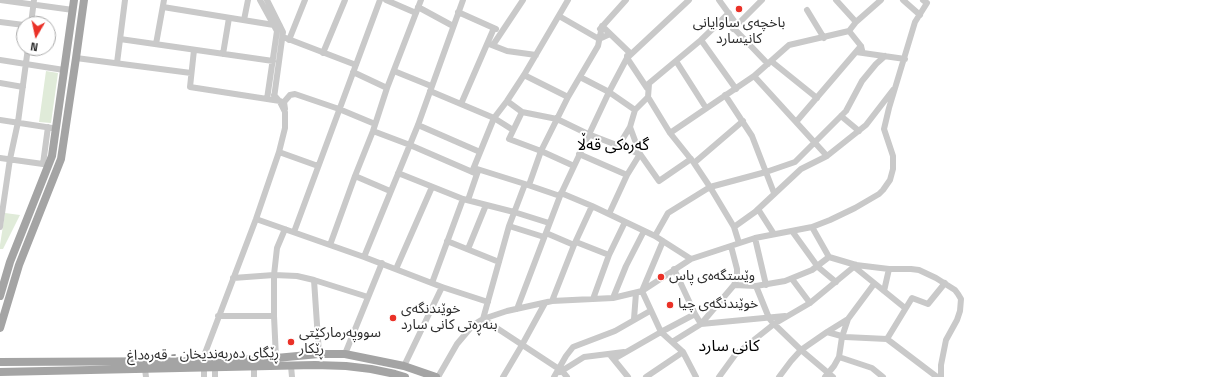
<!DOCTYPE html>
<meta charset="utf-8">
<style>
body{margin:0}
#map{position:relative;width:1223px;height:377px;overflow:hidden;background:#fff;font-family:"Titillium Web",sans-serif}
canvas{display:block}
.north{position:absolute;left:16px;top:16px;width:40px;height:40px;box-sizing:border-box;background:#fff;border:1px solid #ababab;border-radius:50%;rotate:189deg;font-size:11px;font-weight:700;line-height:16px;text-align:center;color:#2c2c2c}
.north::after{content:'';display:block;margin:auto;width:14px;height:18px;background:#ea3127;clip-path:polygon(50% 0,100% 100%,50% 72%,0 100%)}
</style>
<div id="map">
<canvas width="1223" height="377"></canvas>
<div class="north">N</div>
</div>
<script>
const context = document.querySelector('canvas').getContext('2d');
context.lineJoin = 'round';
function paint(path, color) { context.fillStyle = color; context.fill(path, 'evenodd'); }
const toPath = rows => new Path2D(rows.map(r => 'M' + r).join(''));
function strokePath(path, color, width, dash) { context.strokeStyle = color; context.lineWidth = width; context.lineCap = dash ? 'butt' : 'round'; context.setLineDash(dash || []); context.stroke(path); }
function label(font, color, halo, rows, align = 'center') {
  context.font = font + ' "Titillium Web","Noto Sans Arabic",sans-serif'; context.lineWidth = 4; context.setLineDash([]); context.textBaseline = 'middle'; context.strokeStyle = halo; context.fillStyle = color; for (const [text, x, y, turn = 0] of rows) {
    context.save(); context.translate(x, y); context.rotate((+turn || 0) * Math.PI / 180); context.textAlign = isNaN(turn) ? turn : align; if (halo) context.strokeText(text, 0, 0); context.fillText(text, 0, 0); context.restore();
  }
}
paint(toPath([
 [46,71,58,73,51,123,39,122],
 [5,213,20,215,3,249,0,249,0,245]
]), '#e0ebd9');
strokePath(toPath([
 [0,0,73,10],
 [260,0,277,31,267,99],
 [267,0,283,32,274,98],
 [386,0,416,13],
 [719,0,737,25],
 [836,0,856,22],
 [903,0,920,15],
 [163,7,280,26],
 [418,7,453,26],
 [807,10,824,38],
 [458,12,496,29],
 [559,16,599,39,610,34],
 [724,18,768,64],
 [244,20,248,0],
 [0,22,24,25],
 [31,24,34,0],
 [602,26,630,53],
 [600,29,626,0],
 [733,29,762,0],
 [849,31,861,46,862,50],
 [283,37,356,65],
 [120,39,273,61],
 [289,40,305,0],
 [701,40,736,89],
 [156,44,164,0],
 [489,44,507,51,536,55],
 [493,45,523,0],
 [194,50,190,87,280,101],
 [856,52,905,59],
 [323,53,345,0],
 [223,54,229,18],
 [627,56,627,58,647,88],
 [76,58,191,73],
 [0,60,64,70],
 [676,61,706,108],
 [771,61,817,98],
 [117,63,125,0],
 [394,71,431,86],
 [353,72,387,88],
 [524,75,568,97],
 [754,76,827,156],
 [580,77,609,92,635,110],
 [0,83,23,87],
 [649,84,648,97,670,133,694,163,710,187,734,227,739,243],
 [647,85,701,40,729,13],
 [430,91,494,118,513,130],
 [725,95,752,136,774,193],
 [507,101,522,112,557,119,588,134,640,154,627,175,609,214],
 [461,104,494,28],
 [285,109,284,102,290,95,295,94,339,109,375,124],
 [522,112,509,139,541,151,574,166],
 [841,116,859,131],
 [0,120,52,128],
 [796,122,861,46],
 [418,125,480,152],
 [630,127,640,154,659,181,691,159],
 [373,131,410,145,477,174],
 [670,133,754,76,789,45,849,31,856,22,881,0],
 [619,145,630,127,635,110,648,97],
 [279,152,318,166],
 [579,154,627,175],
 [0,158,43,164,48,127],
 [694,163,743,121],
 [474,168,525,184,560,196],
 [472,172,494,118,507,101,524,75,568,0],
 [398,173,463,199,514,212,549,223],
 [355,176,390,191],
 [529,185,541,151,568,97,598,46,602,26],
 [561,193,592,206,655,236,691,259],
 [468,200,478,171],
 [758,209,774,234],
 [256,219,364,257,442,287,488,302],
 [509,226,525,184],
 [0,227,10,159,18,122,28,48],
 [734,227,755,212,801,169,827,156,866,125,893,90],
 [812,227,829,257,856,265,889,269,911,269,919,270,936,278,955,290,958,294,961,299,960,311,957,320,946,340,941,365,941,377],
 [792,231,818,267,836,282],
 [294,232,380,0],
 [546,233,574,245],
 [655,236,668,213,710,187,766,172,795,162,846,111,862,81,876,64,885,56],
 [544,237,509,226,483,319,562,371,567,377],
 [755,238,766,285],
 [447,241,499,262],
 [663,241,642,291,661,332,683,352,696,377],
 [576,242,609,255],
 [330,245,355,176,373,131,387,88,421,0],
 [468,249,486,205],
 [364,257,418,125,463,0],
 [852,265,905,308],
 [396,269,432,187],
 [674,269,695,314,701,324],
 [233,278,274,275,297,276,314,280,368,297],
 [792,279,810,303],
 [314,280,319,354],
 [432,283,463,199],
 [734,285,756,286,785,281,812,270,829,257],
 [756,286,769,318,774,324,801,350,833,377],
 [884,291,889,269],
 [613,298,626,266,644,231],
 [593,299,609,255,625,222],
 [552,301,574,245,592,206],
 [517,309,560,196,609,92,627,58,689,0],
 [218,316,274,316],
 [634,319,636,293],
 [701,324,785,316],
 [827,332,845,337,887,339,937,377],
 [887,339,912,298,928,304,945,283],
 [672,342,701,324,734,285,737,278,737,269,731,246],
 [345,354,382,263],
 [611,356,628,377],
 [839,357,872,368,883,377],
 [276,358,274,316,274,275,277,248,285,229],
 [614,359,661,332,695,314],
 [202,361,256,219,279,152,285,128,285,112,280,102,274,95],
 [291,366,292,377],
 [404,366,442,287],
 [215,367,215,377],
 [254,367,254,377],
 [204,368,204,377],
 [145,369,146,377],
 [560,372,584,357,624,352],
 [438,377,457,344,473,325,483,319,507,311,552,301,613,298,642,291,691,259,755,238,812,227,830,220,855,208,879,194,883,190,890,180,893,169,893,156,884,129,889,108,915,22,927,3,923,0],
 [503,377,522,345,545,303],
 [554,377,566,356,573,347,615,331,650,311],
 [646,377,683,352],
 [719,377,735,355,774,324,810,303,856,265],
 [779,377,791,361,801,350,827,332,848,319,874,284],
 [825,377,834,366,839,357,842,337,848,319]
]), '#c9c9c9', 6);
strokePath(toPath([
 [0,296,10,262,52,156,74,0],
 [0,328,19,265,61,159,76,58,84,0],
 [0,362,202,361,276,358,319,354,345,354,404,366,436,377],
 [0,372,315,365,346,366,371,369,395,374,405,377]
]), '#a4a4a4', 8);
for (const [x, y, r, color] of [
 [739,9,4,"#ea3127"],
 [661,277,4,"#ea3127"],
 [670,305,4,"#ea3127"],
 [393,318,4,"#ea3127"],
 [291,342,4,"#ea3127"]
]) { const dot = new Path2D(); dot.arc(x, y, r, 0, 2 * Math.PI); context.fillStyle = color; context.fill(dot); strokePath(dot, '#fff', 1.5); }
label('14px', '#2c2c2c', '#fff', [
 ["باخچەی ساوایانی",739,24,"center"],
 ["کانیسارد",739,40,"center"],
 ["وێستگەەی پاس",669,277],
 ["خوێندنگەی چیا",678,305],
 ["خوێندنگەی",401,310],
 ["بنەڕەتی کانی سارد",401,326],
 ["سووپەرمارکێتی",299,334],
 ["ڕێکار",299,350]
], 'left');
label('14px', '#2c2c2c', '#fff', [
 ["ڕێگای دەربەندیخان - قەرەداغ",203,355,-1]
]);
label('16px', '#000', '#fff', [
 ["گەرەکی قەڵا",613,146],
 ["کانی سارد",729,347]
]);
</script>
